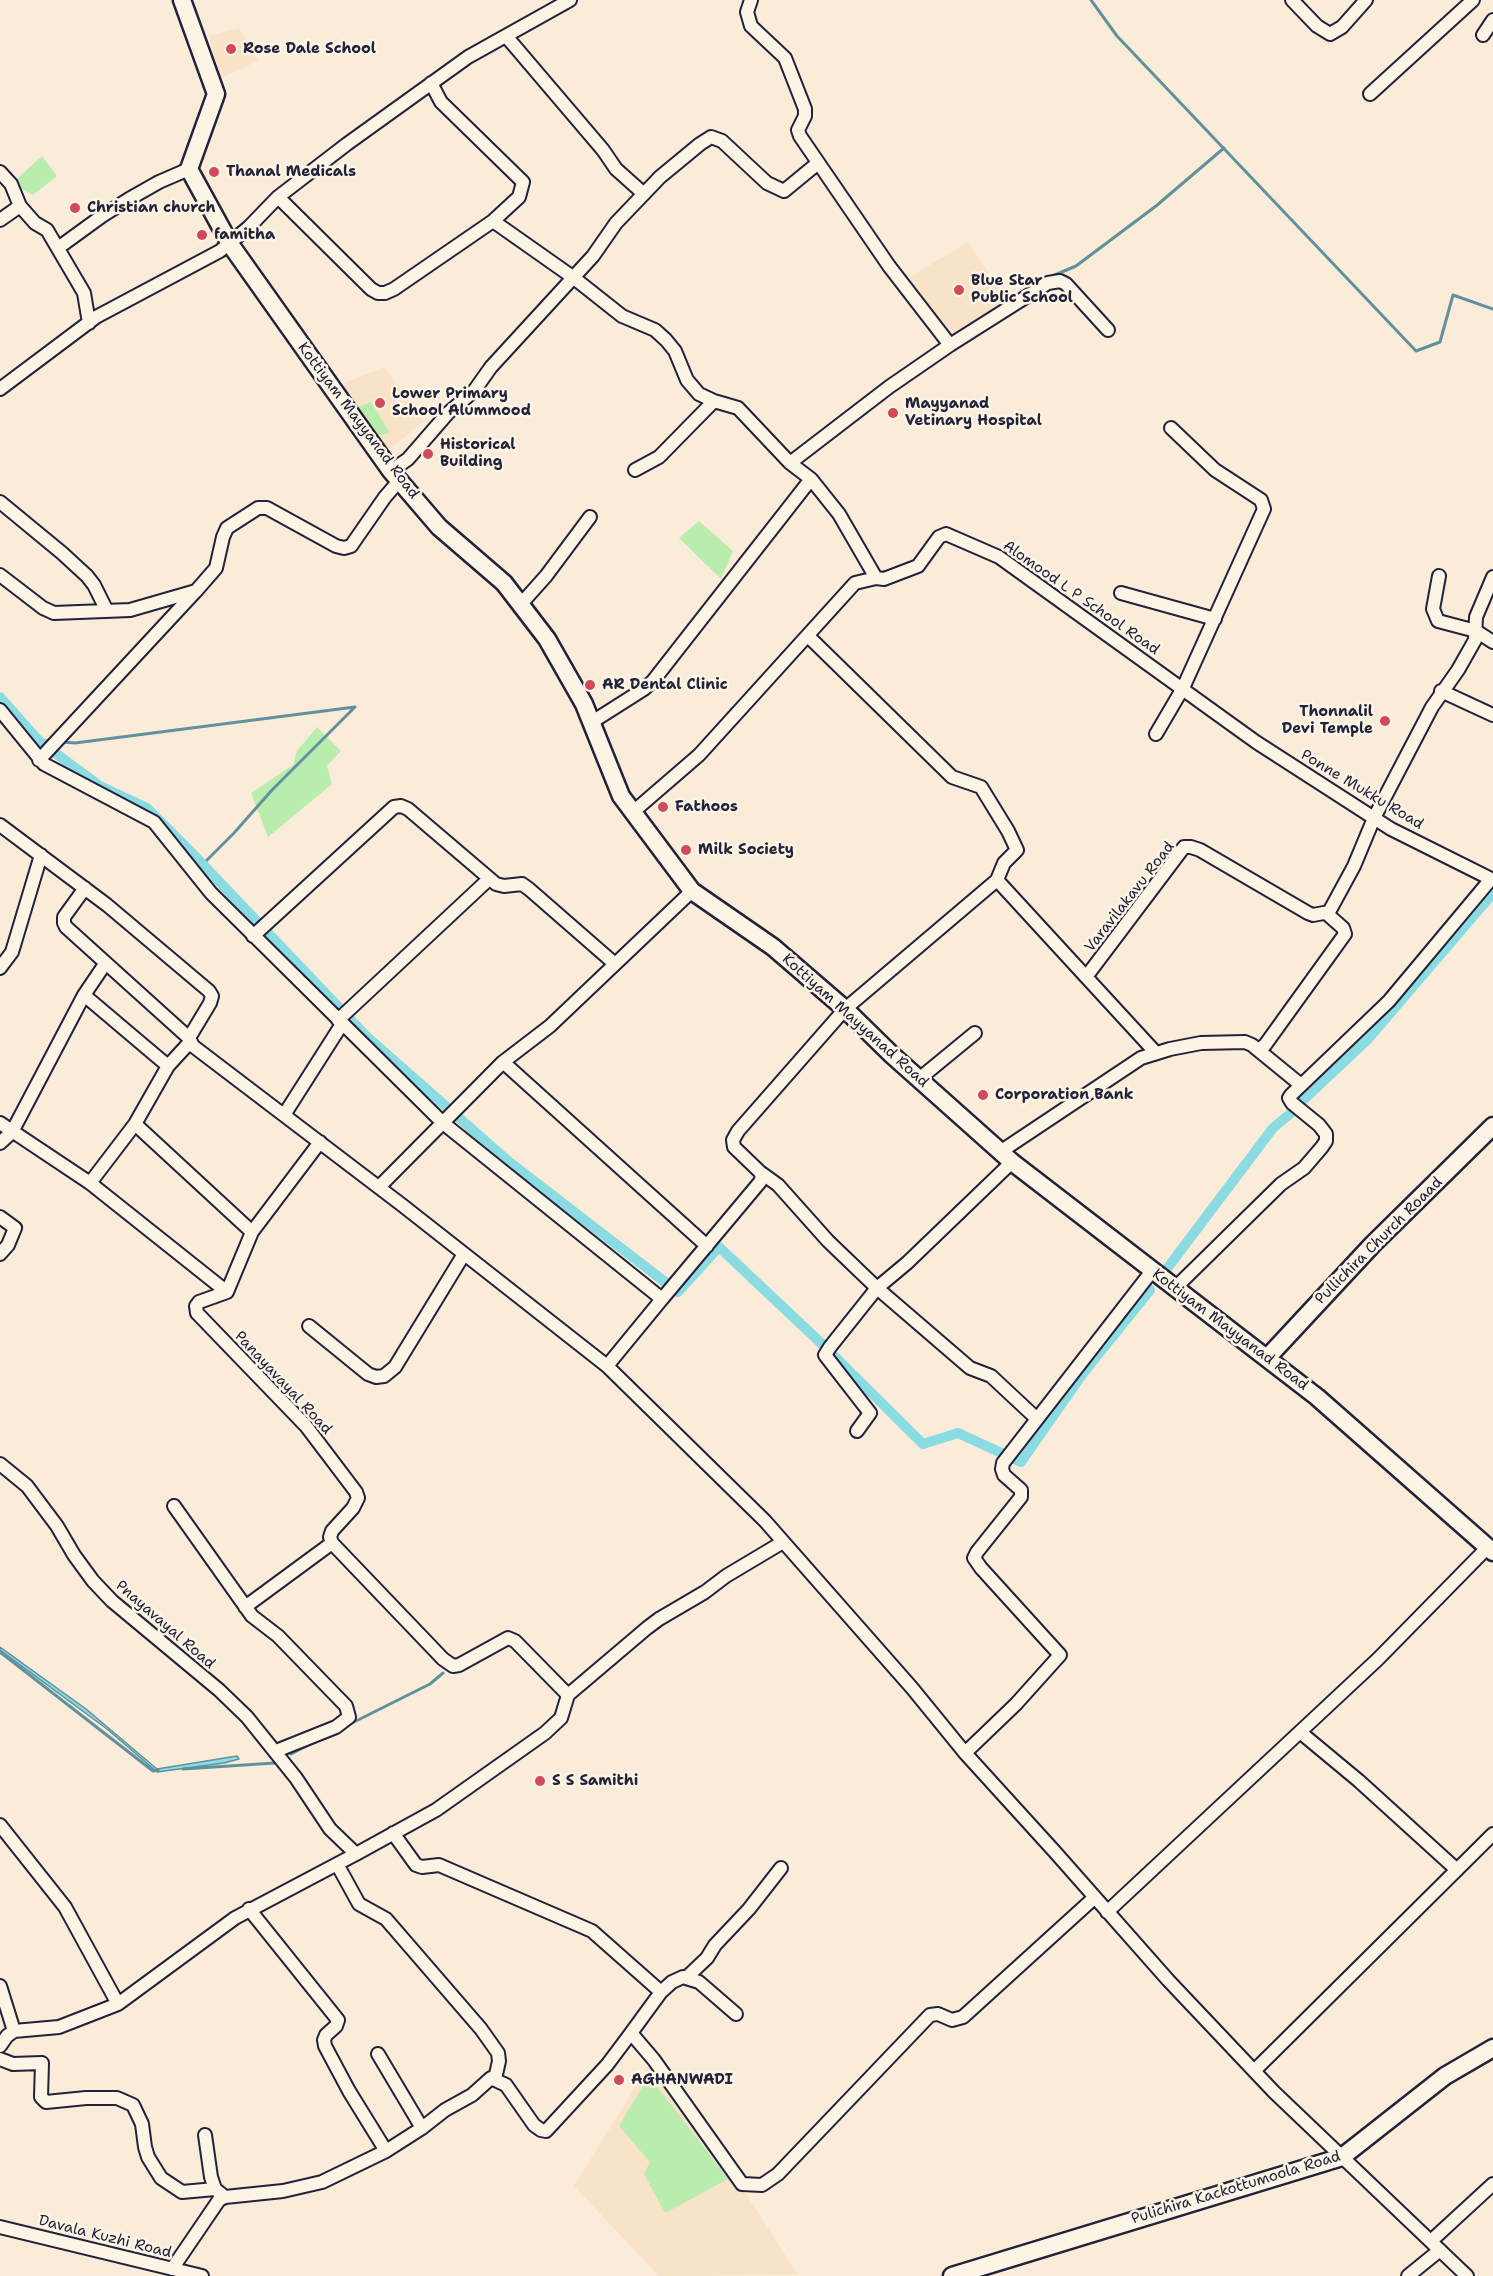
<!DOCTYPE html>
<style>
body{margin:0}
canvas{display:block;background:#faecd8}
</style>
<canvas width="1493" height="2276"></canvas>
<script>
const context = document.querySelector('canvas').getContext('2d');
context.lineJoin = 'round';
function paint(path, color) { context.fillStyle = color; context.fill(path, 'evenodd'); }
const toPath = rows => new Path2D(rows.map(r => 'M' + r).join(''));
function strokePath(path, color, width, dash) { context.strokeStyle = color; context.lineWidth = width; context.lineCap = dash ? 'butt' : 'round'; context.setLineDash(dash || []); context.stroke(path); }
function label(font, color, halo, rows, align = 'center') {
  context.font = font + ' "Shantell Sans",sans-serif'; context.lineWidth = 5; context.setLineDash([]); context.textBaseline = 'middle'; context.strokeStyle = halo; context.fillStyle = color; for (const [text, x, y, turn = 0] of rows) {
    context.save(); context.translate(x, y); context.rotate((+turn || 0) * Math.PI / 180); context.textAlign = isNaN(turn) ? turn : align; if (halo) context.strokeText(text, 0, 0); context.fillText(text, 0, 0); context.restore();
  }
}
paint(toPath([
 [239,28,258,61,221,78,209,36],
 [968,242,1008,303,952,340,910,277],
 [384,367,424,421,384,454,337,386],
 [649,2065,666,2084,746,2194,798,2275,659,2276,574,2186]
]), '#f8e2c8');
paint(toPath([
 [42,156,57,176,33,195,11,184],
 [371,402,390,433,379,435,355,408],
 [699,521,733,551,721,579,679,538],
 [317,727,341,751,327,766,332,784,268,837,251,793,293,765,297,751],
 [648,2077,670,2103,728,2179,665,2213,644,2174,650,2162,619,2126]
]), '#b9edae');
const water = toPath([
 [0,1647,86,1709,157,1769,237,1756,239,1759,224,1763,157,1772,107,1729,0,1650,0,1647]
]);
paint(water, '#8adbe2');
strokePath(water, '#60919f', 1.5);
strokePath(toPath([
 [1091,0,1117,36,1416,351,1440,342,1453,295,1493,309],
 [1050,277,1076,266,1156,206,1224,148],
 [39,741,50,741],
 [62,742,75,743,355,707,272,790,234,833,203,864],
 [0,1652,153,1771,158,1770],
 [346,1726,430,1684,443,1673],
 [291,1754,318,1740],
 [183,1769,275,1763]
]), '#60919f', 3);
strokePath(toPath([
 [0,697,39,741,100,786,147,808,191,852,365,1035,508,1161,678,1292,719,1247,822,1344,923,1444,958,1433,1021,1462,1084,1372,1150,1290],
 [1301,1102,1368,1039,1493,893],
 [1166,1270,1273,1128,1291,1113]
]), '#8adbe2', 10);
const minor = toPath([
 [751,0,747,12,751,26,785,58,805,109,805,116,798,130,800,136,889,266,950,345],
 [1292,0,1317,26,1330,34,1342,27,1366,0],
 [1483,35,1493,20],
 [506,36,603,150,616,169,644,194],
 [431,83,441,102,523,182,519,197,493,221,574,278,622,316,655,330,666,340,675,351,687,380,699,394,714,401,738,408,790,463,811,479,839,514,876,578,884,579,918,566,939,537,946,534,999,557,1256,742,1391,829,1493,880],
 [1370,94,1473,0],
 [0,172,11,184,20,206,35,223,47,230,84,293,89,323],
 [278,197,371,289,378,293,385,293,394,289,493,221],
 [0,220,20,206],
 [58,248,102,216,129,199,159,182,189,169],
 [0,389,96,317,220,251,249,227,278,197,347,144,468,57,570,0],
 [790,463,889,387,950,345,1048,283,1060,281,1066,284,1108,330],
 [635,470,659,457,714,401],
 [391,471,408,459,448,413,474,391,491,367,593,256,616,223,660,177,700,144,711,137,722,141,767,183,784,191,818,163],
 [0,502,62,553,87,576,94,585,107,611],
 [0,575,43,608,54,613,130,610,196,591,216,568,223,537,227,528,258,508,267,508,336,546,344,548,351,546,385,497,399,481],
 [1439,576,1433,609,1438,621,1476,631,1493,642],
 [1121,593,1215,619],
 [521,604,546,576,590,517],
 [808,636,952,777,981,787,1008,831,1017,850,1004,863,997,880,1156,1053],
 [1441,691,1493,715],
 [0,710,44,764,154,822,211,893,443,1123,662,1299,760,1182,762,1177,760,1172,734,1147,733,1140,738,1131,845,1009,997,880],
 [592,722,644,689,653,681,811,479],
 [1156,734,1183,688,1264,509,1261,500,1215,470,1171,428],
 [39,760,195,592],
 [633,812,699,755,855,583,876,578],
 [0,825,107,905,209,991,212,996,210,1003,189,1038,193,1046,402,1205,607,1366,765,1521,912,1688,965,1753,1055,1852,1168,1980,1274,2092,1467,2276],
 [85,888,64,917,64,923,66,927,189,1038],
 [253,936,394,807,401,806,408,809,496,884,504,886,522,884,529,889,615,964],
 [0,968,12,952,41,855],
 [1086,977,1184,847,1191,847,1200,850,1308,913,1313,915,1329,912,1354,866,1374,818,1432,707,1458,670,1475,640,1476,617,1493,577],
 [84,995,168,1066],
 [338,1020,489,879],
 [1258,1050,1265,1045,1345,934,1343,928,1326,913],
 [503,1062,707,1246],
 [919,1079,975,1033],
 [284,1115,342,1024],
 [0,1123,90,1183,227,1292],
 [135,1124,252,1232],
 [320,1142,252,1232,227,1292,199,1302,196,1306,197,1313,306,1426,356,1492,358,1498,353,1508,332,1531,330,1537,332,1543,443,1659,453,1666,459,1665,508,1638,515,1641,568,1695],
 [0,1143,12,1132,84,995,105,964],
 [1000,1152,1141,1058,1170,1049,1201,1043,1245,1042,1252,1045,1301,1085],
 [760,1172,778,1185,828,1241,877,1288,970,1368,991,1376,1037,1419],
 [90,1183,135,1124,168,1066,190,1042],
 [379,1187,503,1062,550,1026,692,891],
 [0,1217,15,1228,8,1245,0,1254],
 [1174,1289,1281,1184,1304,1168,1322,1147,1326,1141,1326,1134,1319,1125,1292,1103,1289,1098,1291,1095,1389,1001,1491,879],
 [309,1326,368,1374,376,1377,384,1376,395,1367,464,1254],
 [607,1366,662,1299],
 [857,1431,870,1413,825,1355,830,1347,877,1288,907,1263,1012,1162],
 [0,1464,27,1486,57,1526,74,1555,93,1581,112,1601,219,1690,247,1717,296,1778,330,1829,356,1854,436,1810,545,1733,561,1718,568,1695,647,1628,659,1619,705,1592,726,1576,783,1542],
 [174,1506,252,1616,278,1636,346,1706,349,1717,336,1727,276,1751],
 [245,1607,332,1543],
 [1300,1732,1359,1781,1457,1870],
 [965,1753,1016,1704,1060,1655,981,1568,974,1558,977,1552,1021,1497,1021,1490,1004,1475,1002,1469,1003,1463,1152,1271],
 [0,1825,65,1907,118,2004],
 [393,1833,416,1865,422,1867,439,1865,592,1931,661,1992],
 [337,1864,359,1904,386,1919,481,2029,498,2053,499,2061,495,2079],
 [249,1909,338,2020,336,2026,326,2035,324,2040,325,2046,349,2091,386,2151],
 [1107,1912,1378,1659,1488,1547],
 [687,1977,707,1958,715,1945,749,1909,781,1868],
 [0,1986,14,2031],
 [631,2033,661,1992,672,1982,683,1977,699,1982,736,2014],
 [0,2046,7,2036,14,2031,59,2027,118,2004,235,1918,356,1854],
 [378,2054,422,2128],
 [0,2059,13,2064,42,2063,41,2097,46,2102,86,2098,117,2098,133,2105,142,2124,145,2147,148,2157,161,2178,182,2192,215,2189,225,2197],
 [1254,2071,1493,1834],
 [205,2135,211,2177,215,2189],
 [0,2227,202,2276],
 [1431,2241,1493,2184],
 [172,2269,219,2200,225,2197,283,2191,322,2182,386,2151,422,2128,445,2110,472,2095,491,2078,506,2085,534,2125,541,2130,546,2131,607,2065,631,2033,654,2060,742,2184,762,2185,778,2174,930,2015,938,2014,952,2020,963,2017,1094,1898],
 [1408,2276,1440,2250]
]);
const major = toPath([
 [182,0,216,94,189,169,230,244,391,471,439,527,504,583,547,639,584,704,621,796,692,891,773,947,845,1009,892,1055,1012,1162,1317,1397,1493,1552],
 [1267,1358,1373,1244,1493,1126],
 [952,2276,1342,2157,1445,2076,1493,2048]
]);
strokePath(minor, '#22223b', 16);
strokePath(major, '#22223b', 21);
strokePath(minor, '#fcf5e5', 12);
strokePath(major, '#fcf5e5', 16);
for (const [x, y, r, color] of [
 [231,49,6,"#d1495b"],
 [214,172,6,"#d1495b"],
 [75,208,6,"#d1495b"],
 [202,235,6,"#d1495b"],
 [959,290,6,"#d1495b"],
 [380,403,6,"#d1495b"],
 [893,413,6,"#d1495b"],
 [428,454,6,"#d1495b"],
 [590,685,6,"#d1495b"],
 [1385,721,6,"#d1495b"],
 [663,807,6,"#d1495b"],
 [686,850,6,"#d1495b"],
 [983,1095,6,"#d1495b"],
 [540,1781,6,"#d1495b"],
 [619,2080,6,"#d1495b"]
]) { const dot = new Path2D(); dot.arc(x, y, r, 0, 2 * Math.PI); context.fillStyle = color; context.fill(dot); strokePath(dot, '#fcf5e5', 2); }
label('bold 15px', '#22223b', '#fcf5e5', [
 ["Rose Dale School",243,49],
 ["Thanal Medicals",226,172],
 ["Christian church",87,208],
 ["famitha",214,235],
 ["Blue Star",971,281],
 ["Public School",971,298],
 ["Lower Primary",392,394],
 ["School Alummood",392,411],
 ["Mayyanad",905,404],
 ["Vetinary Hospital",905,421],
 ["Historical",440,445],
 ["Building",440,462],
 ["AR Dental Clinic",602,685],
 ["Thonnalil",1373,712,"right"],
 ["Devi Temple",1373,729,"right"],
 ["Fathoos",675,807],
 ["Milk Society",698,850],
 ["Corporation Bank",995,1095],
 ["S S Samithi",552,1781],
 ["AGHANWADI",631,2080]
], 'left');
label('15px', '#22223b', '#fcf5e5', [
 ["Kottiyam Mayyanad Road",358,421,53],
 ["Alomood L P School Road",1081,598,35],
 ["Ponne Mukku Road",1362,790,31],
 ["Varavilakavu Road",1130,897,-52],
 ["Kottiyam Mayyanad Road",855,1021,42],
 ["Pullichira Church Roaad",1379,1241,-45],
 ["Kottiyam Mayyanad Road",1230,1330,37],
 ["Panayavayal Road",283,1383,47],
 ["Pnayavayal Road",165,1625,41],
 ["Pulichira Kackottumoola Road",1236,2188,-17],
 ["Davala Kuzhi Road",105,2237,14]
]);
</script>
